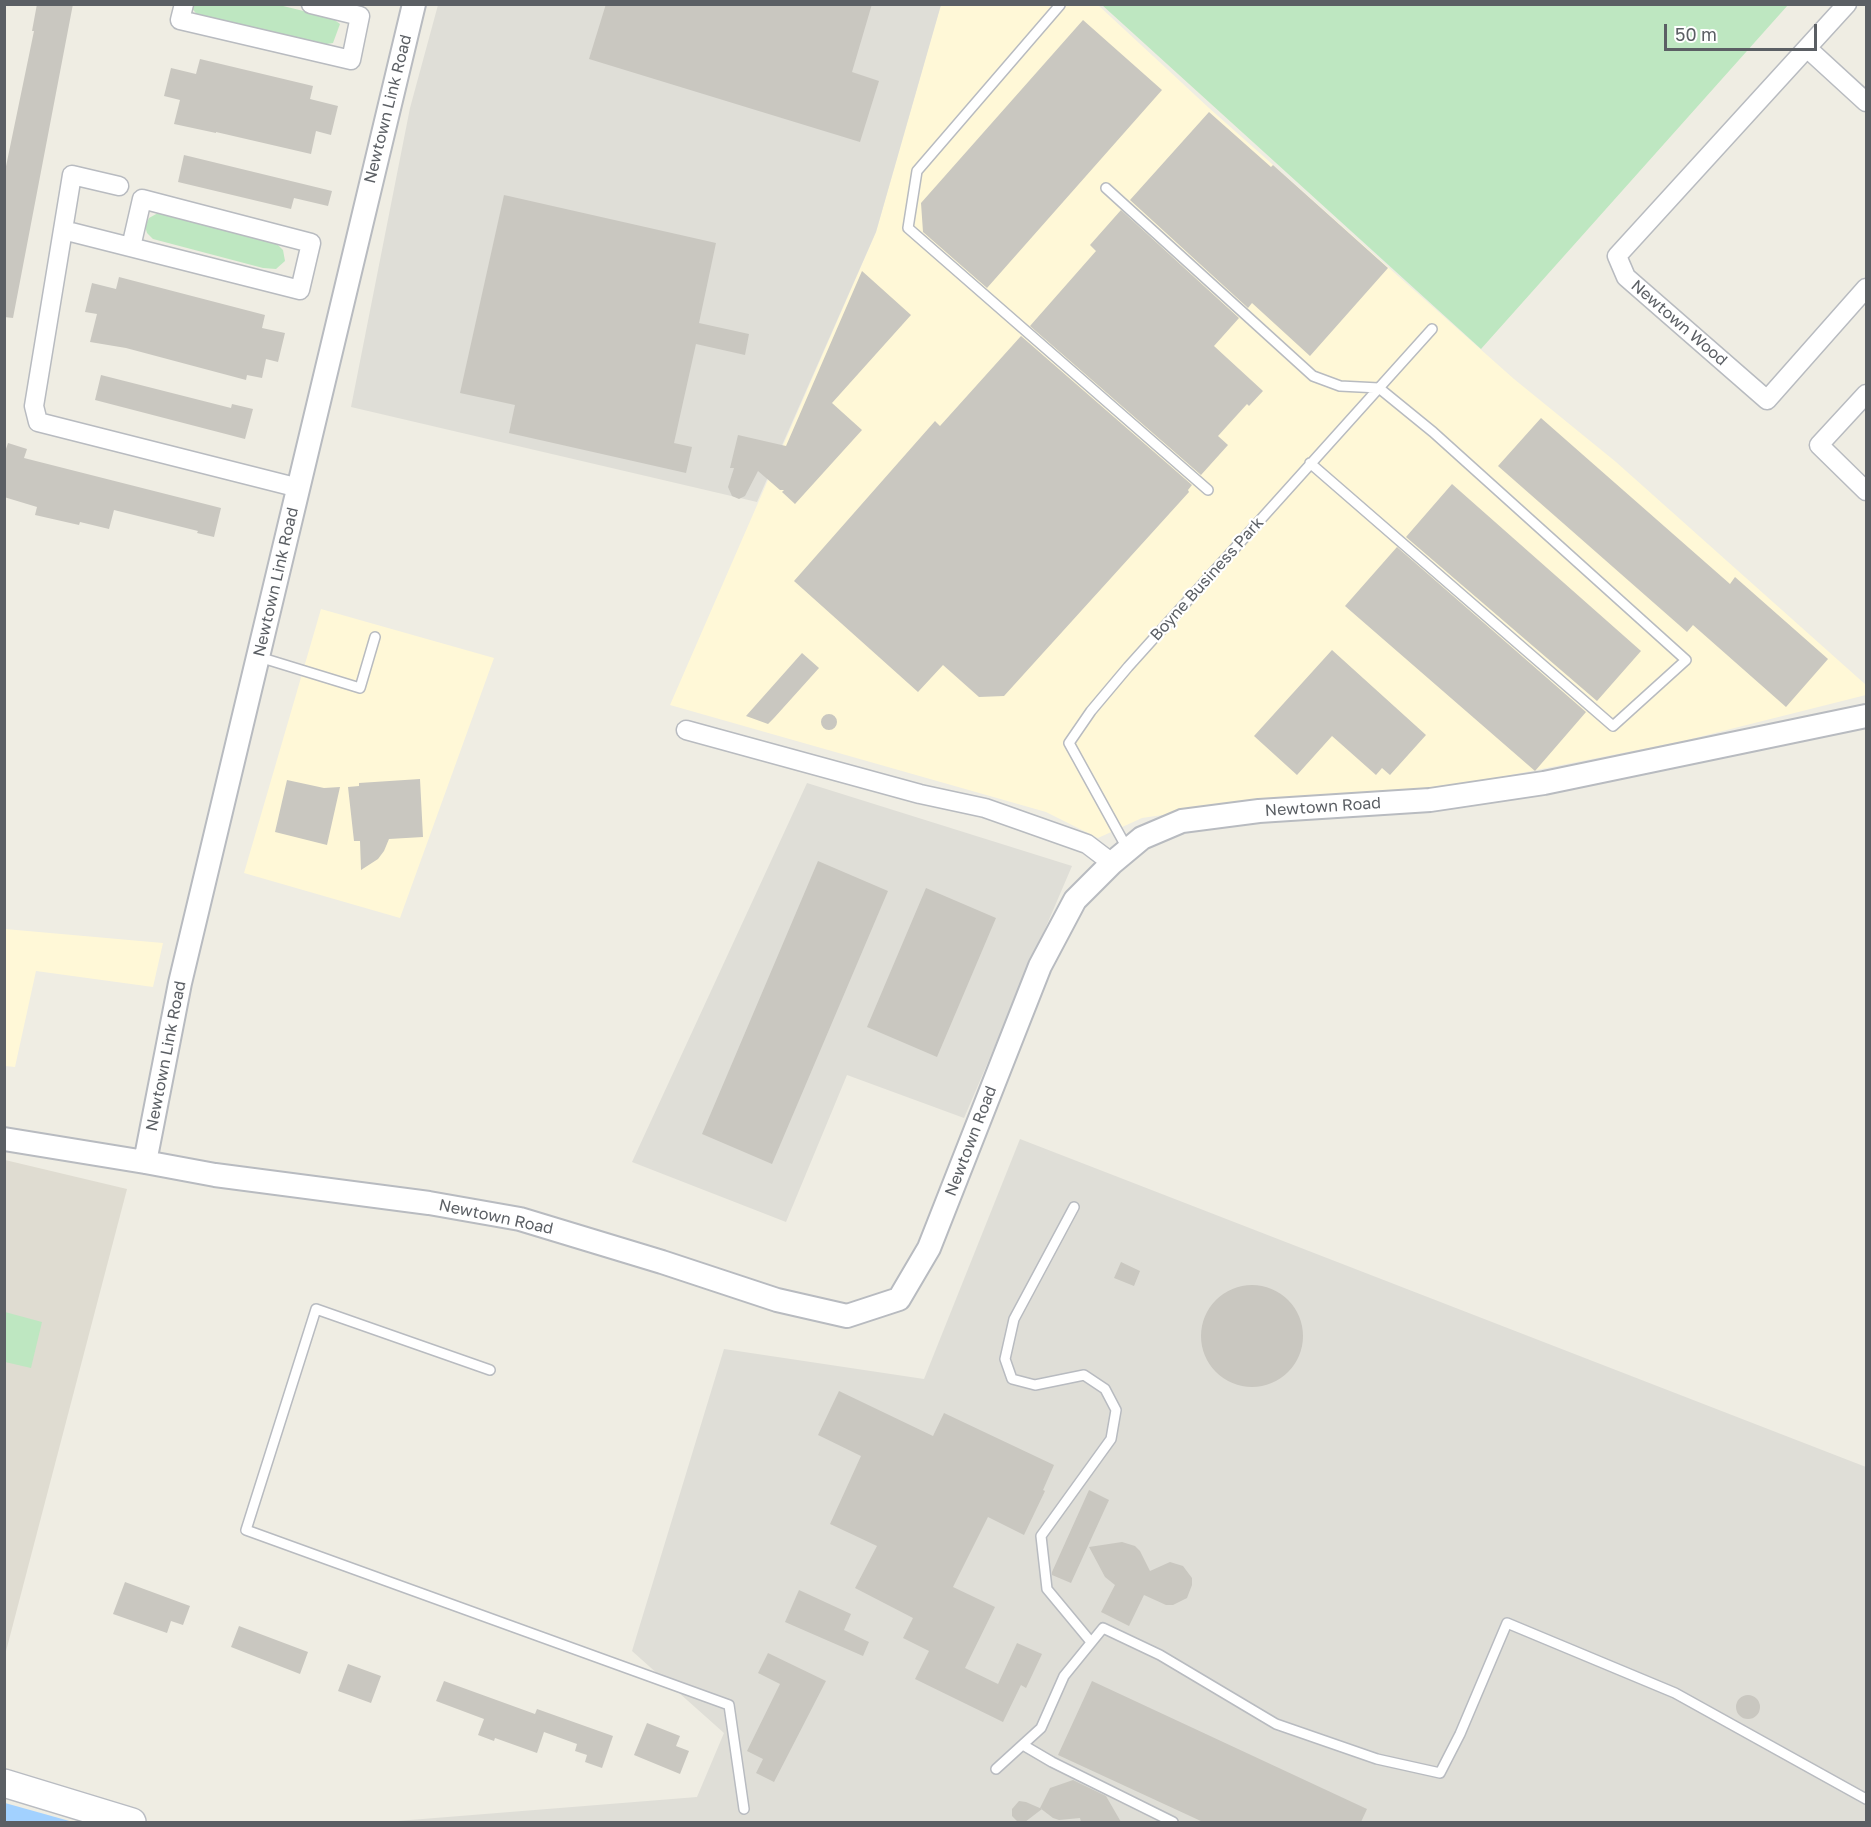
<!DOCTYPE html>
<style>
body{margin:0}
#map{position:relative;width:1871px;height:1827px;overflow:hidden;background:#efede3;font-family:"Golos Text",sans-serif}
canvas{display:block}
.frame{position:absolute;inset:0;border:6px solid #5b5f64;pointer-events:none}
.scale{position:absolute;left:1664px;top:24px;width:153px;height:27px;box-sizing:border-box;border:3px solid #5b5f64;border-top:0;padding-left:8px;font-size:18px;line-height:21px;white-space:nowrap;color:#5b5f64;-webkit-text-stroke:4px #fff;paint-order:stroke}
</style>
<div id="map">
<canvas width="1871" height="1827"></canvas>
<div class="frame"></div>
<div class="scale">50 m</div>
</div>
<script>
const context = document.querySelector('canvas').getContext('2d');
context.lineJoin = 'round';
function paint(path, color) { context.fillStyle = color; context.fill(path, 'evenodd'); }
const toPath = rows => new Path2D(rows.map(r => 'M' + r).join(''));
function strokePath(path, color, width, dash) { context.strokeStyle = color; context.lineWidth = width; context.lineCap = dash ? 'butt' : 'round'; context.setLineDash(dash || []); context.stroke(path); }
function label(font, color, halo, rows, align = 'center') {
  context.font = font + ' "Golos Text",sans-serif'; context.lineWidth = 4.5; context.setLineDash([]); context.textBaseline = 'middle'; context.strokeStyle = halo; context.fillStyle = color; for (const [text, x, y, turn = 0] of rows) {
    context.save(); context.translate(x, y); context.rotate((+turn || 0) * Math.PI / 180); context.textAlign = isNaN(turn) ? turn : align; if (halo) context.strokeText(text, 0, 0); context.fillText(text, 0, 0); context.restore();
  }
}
paint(toPath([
 [941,4,1098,5,1209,108,1514,379,1616,462,1866,685,1866,695,1683,741,1435,790,1244,803,1142,818,1098,838,1046,812,670,705,876,232],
 [321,609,494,658,400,918,244,873],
 [5,929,163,943,153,987,36,971,15,1067,5,1066]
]), '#fff8d7');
paint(toPath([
 [438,5,941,5,876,232,757,502,351,407,410,108],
 [807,783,1072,866,964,1118,847,1075,786,1222,632,1162],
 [1020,1139,1866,1467,1866,1822,385,1822,697,1797,724,1733,632,1651,724,1349,924,1379]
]), '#dfded7');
paint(toPath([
 [5,1160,127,1189,5,1655]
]), '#dfdcd1');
paint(toPath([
 [191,4,279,5,332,18,340,24,333,43,321,45,198,16,191,7],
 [1102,5,1788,5,1481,349],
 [158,213,274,241,283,250,285,261,276,269,263,268,153,239,147,233,145,226,149,218],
 [5,1312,42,1322,31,1368,5,1362]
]), '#bee7c1');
paint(toPath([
 [4,1803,5,1803,73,1822,5,1822]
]), '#a2d1ff');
paint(toPath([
 [37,4,73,4,13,318,4,317,4,176,34,31,32,31],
 [606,4,872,4,852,72,879,81,860,142,589,59],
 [1083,20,1162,90,987,288,923,232,921,203],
 [200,59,313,86,310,99,338,106,331,135,316,131,311,154,216,132,216,133,174,124,180,100,164,96,171,68,196,74],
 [1209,112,1271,167,1273,165,1388,268,1310,356,1252,303,1248,308,1130,200],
 [184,155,332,191,328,206,294,198,291,209,178,182],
 [504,195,716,243,699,323,749,334,745,355,696,344,674,443,692,447,686,473,509,433,515,405,460,393],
 [1121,210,1239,318,1214,346,1263,391,1249,406,1247,404,1218,436,1228,445,1201,475,1030,326,1096,251,1090,245],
 [862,271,911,315,832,403,862,430,795,504,782,492,784,490,780,490,758,471,745,496,739,499,732,496,728,487,734,468,730,468,738,435,786,446],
 [119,277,265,315,262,328,285,333,278,362,266,359,262,378,247,375,246,380,126,348,90,342,97,314,85,312,92,283,116,289],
 [1021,336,1192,485,1188,490,1189,492,1004,696,979,697,943,665,918,692,794,581,935,421,940,426],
 [101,375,231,408,232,404,253,409,245,439,95,400],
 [1541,418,1730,584,1735,577,1828,659,1786,707,1693,625,1687,632,1498,466],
 [8,443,27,449,24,458,221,508,214,537,197,533,198,531,114,510,109,529,80,522,79,525,35,515,37,507,4,497,4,455],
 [1452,484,1641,651,1597,701,1406,537],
 [1397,547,1586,712,1535,771,1345,606],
 [1332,650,1426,735,1390,775,1382,768,1376,775,1332,736,1297,775,1254,736],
 [802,653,819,668,774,718,768,724,746,716],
 '821 722a8 8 0 1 1 16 0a8 8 0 1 1-16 0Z',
 [420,779,423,837,389,839,384,851,378,859,361,870,360,841,354,841,348,787,359,786,359,783],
 [287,780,324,788,340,787,327,845,275,832],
 [818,861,888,891,772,1164,702,1134],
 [926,888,996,918,937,1057,867,1027],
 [1121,1262,1140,1271,1134,1286,1114,1278],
 '1201 1336a51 51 0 1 1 102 0a51 51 0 1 1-102 0Z',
 [839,1391,933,1436,944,1413,1054,1465,1043,1490,1045,1491,1024,1535,988,1517,953,1587,995,1607,965,1668,998,1684,1017,1643,1042,1654,1026,1688,1021,1685,1003,1722,915,1679,929,1651,903,1638,913,1618,855,1588,877,1546,830,1524,861,1456,818,1435],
 [1089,1490,1109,1500,1071,1583,1052,1575,1052,1572],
 [1122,1542,1135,1546,1140,1551,1150,1571,1170,1562,1183,1566,1192,1578,1192,1585,1187,1598,1173,1605,1166,1605,1144,1595,1129,1626,1101,1612,1115,1585,1105,1577,1089,1547],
 [125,1582,190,1606,183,1625,171,1621,167,1633,113,1614],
 [799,1590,851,1614,844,1630,869,1642,863,1656,785,1622],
 [239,1626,308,1652,300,1674,231,1647],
 [768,1653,826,1681,774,1782,756,1773,763,1759,747,1751,780,1684,758,1673],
 [348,1664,381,1676,371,1703,338,1691],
 [444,1681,535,1714,537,1709,613,1736,602,1768,585,1762,587,1755,575,1751,577,1744,544,1732,537,1753,495,1738,494,1741,478,1735,484,1719,436,1701],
 [1092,1681,1367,1809,1361,1822,1203,1822,1058,1755],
 '1736 1707a12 12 0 1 1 24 0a12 12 0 1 1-24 0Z',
 [647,1723,680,1736,676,1746,689,1751,680,1774,634,1755],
 [1073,1780,1106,1796,1121,1822,1081,1822,1080,1818,1059,1820,1053,1818,1040,1808,1050,1788],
 [1019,1801,1026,1802,1042,1809,1025,1822,1018,1822,1012,1816,1012,1809]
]), '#c9c7c0');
const service = toPath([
 [1060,5,917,171,908,228,1208,490],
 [1106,188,1313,376,1340,386,1379,388,1433,432,1686,660,1613,726,1310,463],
 [259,657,360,688,375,637],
 [1128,850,1069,743,1091,711,1128,667,1432,329],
 [1074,1207,1014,1319,1005,1359,1012,1379,1035,1385,1084,1375,1105,1389,1116,1410,1111,1439,1041,1536,1047,1589,1091,1642],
 [490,1370,316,1309,246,1530,729,1705,744,1809],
 [1023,1745,1052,1762,1173,1822],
 [996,1769,1041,1728,1064,1676,1103,1628,1160,1655,1276,1724,1377,1759,1440,1773,1460,1734,1507,1623,1675,1693,1866,1799]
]);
const minor = toPath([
 [184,4,180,20,351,60,360,16,311,4],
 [1847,4,1617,256,1626,277,1767,400,1866,288],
 [1807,48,1866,102],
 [119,186,72,175,34,406,38,422,299,488],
 [63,230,300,290,311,243,142,199,131,247],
 [1866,394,1819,445,1866,491],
 [686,730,920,794,985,808,1087,844,1112,863]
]);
const tertiary = toPath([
 [4,1139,145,1162,215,1175,429,1203,520,1219,662,1262,777,1300,847,1316,899,1299,929,1248,1040,966,1075,900,1112,863,1142,838,1182,821,1259,811,1430,800,1544,783,1866,716],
 [145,1162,180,983,414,4]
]);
const secondary = toPath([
 [4,1783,132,1822]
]);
strokePath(service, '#b8bbc0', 12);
strokePath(minor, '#b8bbc0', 21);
strokePath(tertiary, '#b8bbc0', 26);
strokePath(secondary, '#b9bcc2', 30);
strokePath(service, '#fff', 9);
strokePath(minor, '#fff', 18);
strokePath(tertiary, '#fff', 22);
strokePath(secondary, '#fff', 27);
label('16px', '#5b5f64', '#fff', [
 ["Newtown Link Road",388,109,-76],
 ["Newtown Wood",1679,323,41],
 ["Boyne Business Park",1207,579,-48],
 ["Newtown Link Road",276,582,-77],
 ["Newtown Road",1323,807,-4],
 ["Newtown Link Road",166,1056,-79],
 ["Newtown Road",971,1141,-69],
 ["Newtown Road",496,1217,12]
]);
</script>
